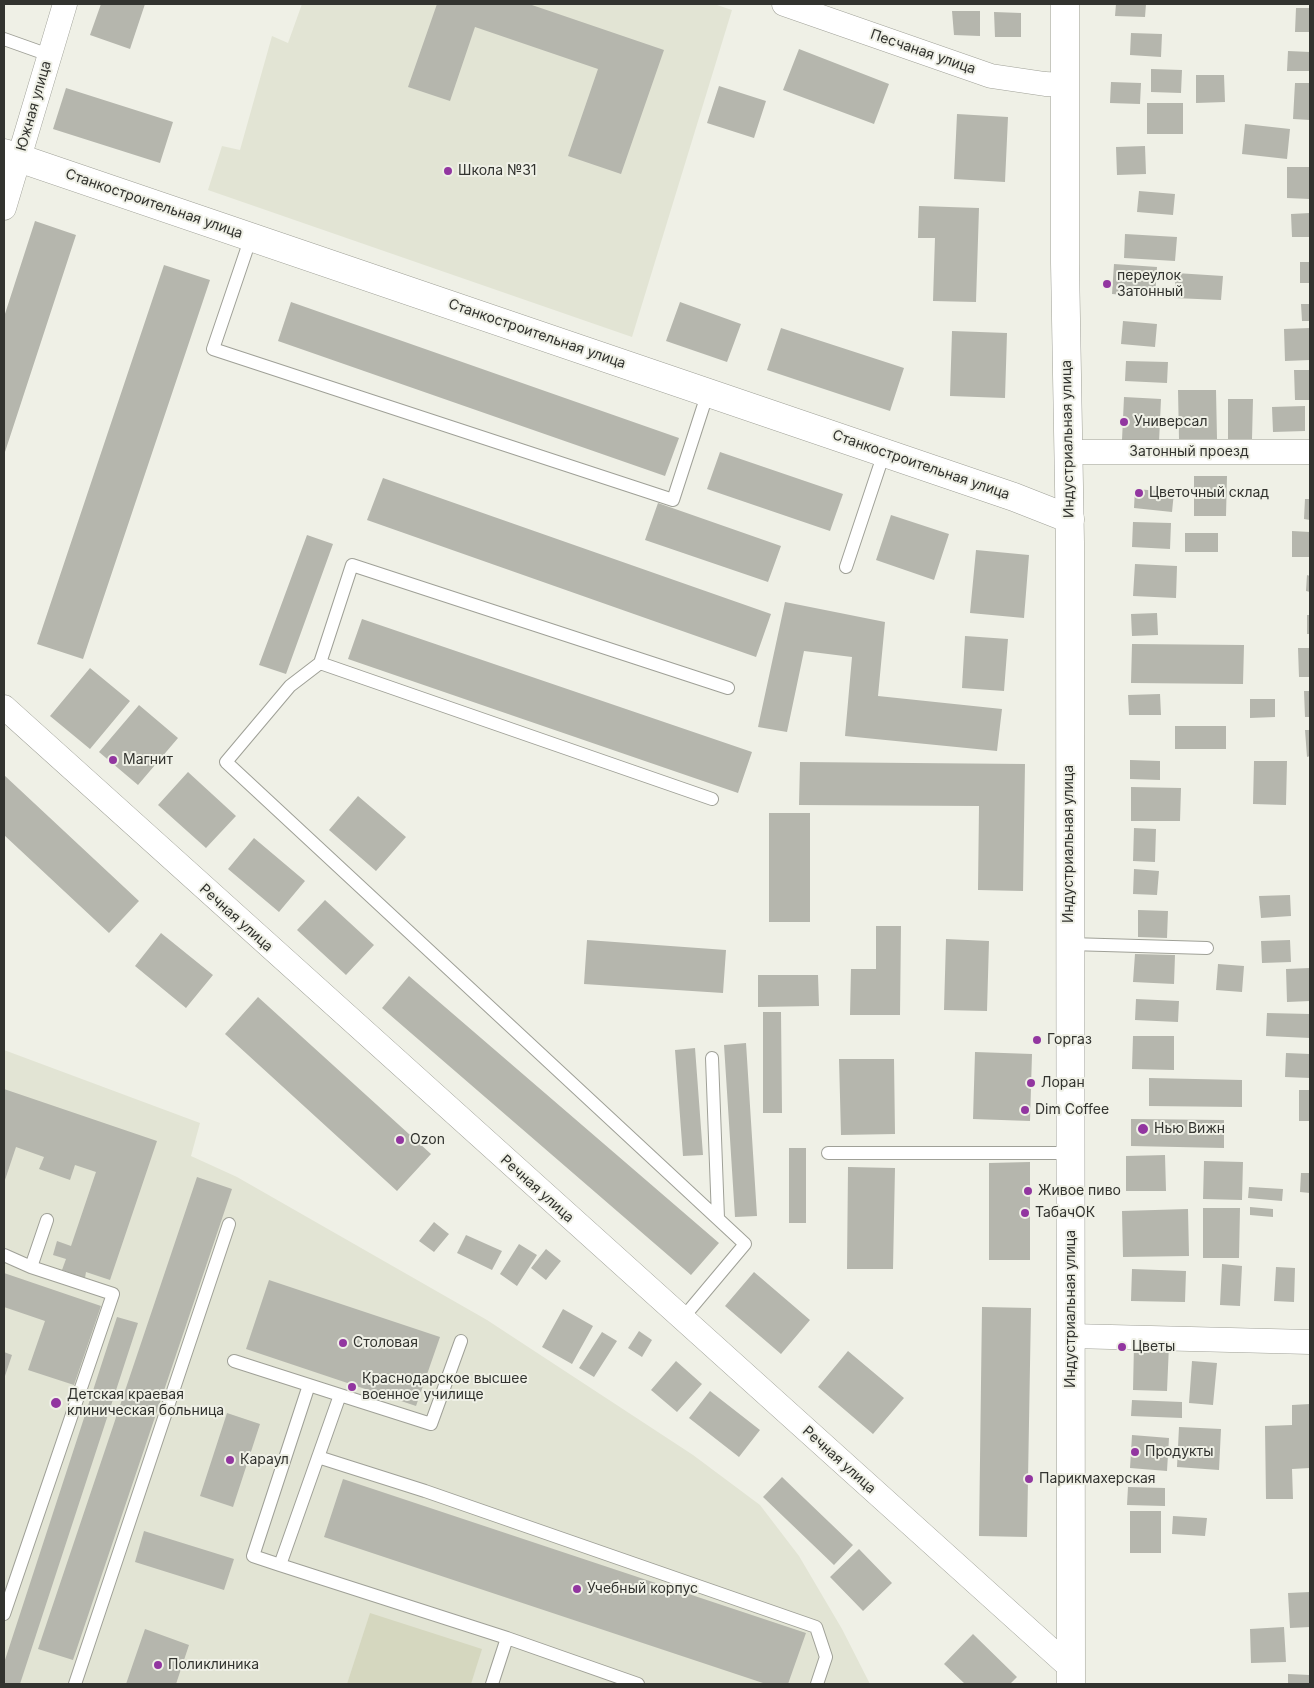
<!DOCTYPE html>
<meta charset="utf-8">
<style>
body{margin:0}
#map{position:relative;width:1314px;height:1688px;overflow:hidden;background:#eff0e6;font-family:Inter,sans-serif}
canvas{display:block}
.frame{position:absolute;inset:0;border:5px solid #32332f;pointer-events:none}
</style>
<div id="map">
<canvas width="1314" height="1688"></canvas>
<div class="frame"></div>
</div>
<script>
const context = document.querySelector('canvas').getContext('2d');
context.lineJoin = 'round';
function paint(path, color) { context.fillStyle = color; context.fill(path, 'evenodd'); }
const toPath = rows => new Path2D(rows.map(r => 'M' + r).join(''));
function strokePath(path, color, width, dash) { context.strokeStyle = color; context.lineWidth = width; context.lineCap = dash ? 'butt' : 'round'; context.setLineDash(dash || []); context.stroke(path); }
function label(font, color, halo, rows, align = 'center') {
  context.font = font + ' Inter,sans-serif'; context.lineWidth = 4; context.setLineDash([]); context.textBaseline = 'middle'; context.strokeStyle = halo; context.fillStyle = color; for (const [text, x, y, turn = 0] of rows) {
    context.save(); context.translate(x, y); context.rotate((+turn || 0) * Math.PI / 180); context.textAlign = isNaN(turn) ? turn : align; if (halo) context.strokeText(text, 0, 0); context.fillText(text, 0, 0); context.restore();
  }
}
paint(toPath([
 [302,4,714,4,732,10,632,337,208,190,222,146,240,150,272,36,288,43],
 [4,1050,200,1123,191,1156,237,1177,487,1320,693,1455,760,1505,799,1556,842,1629,870,1684,4,1684]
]), '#e2e4d4');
paint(toPath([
 [370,1613,482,1649,471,1684,347,1684]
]), '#d5d7bf');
paint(toPath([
 [101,4,145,4,130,49,90,35],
 [437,4,529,4,664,50,621,174,568,156,598,69,475,27,450,101,408,87],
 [1116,4,1146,4,1145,17,1115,16],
 [1296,8,1310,8,1310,32,1295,32],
 [952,11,980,11,980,36,954,35],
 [994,12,1021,13,1021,37,995,37],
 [1131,33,1162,34,1161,57,1130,55],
 [799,49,889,84,874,124,783,90],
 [1288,51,1310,52,1310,71,1287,71],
 [1151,69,1182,70,1181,93,1151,92],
 [1196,75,1224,75,1225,102,1196,103],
 [1111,82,1141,83,1140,104,1110,103],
 [1295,83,1310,83,1310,120,1293,119],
 [719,86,766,101,754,138,707,123],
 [66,88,173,122,160,163,53,129],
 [1147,103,1183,103,1183,134,1147,134],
 [957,114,1008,117,1005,182,954,179],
 [1245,124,1290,129,1287,159,1242,154],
 [1145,146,1146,174,1117,175,1116,147],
 [1287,167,1310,167,1310,199,1287,198],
 [1139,191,1175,194,1173,215,1137,212],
 [919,206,979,208,976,302,933,301,935,238,918,238],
 [1310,213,1310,237,1292,237,1291,214],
 [35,221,76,235,4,455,4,317],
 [1125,234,1177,237,1175,261,1124,258],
 [1300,262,1310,262,1310,283,1300,283],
 [1114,264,1157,267,1155,297,1112,294],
 [164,265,210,280,83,659,37,644],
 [1176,273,1223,276,1221,300,1174,298],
 [291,302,679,438,665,476,278,341],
 [680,302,741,324,727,362,666,341],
 [1301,304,1310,304,1310,321,1302,321],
 [1123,321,1157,324,1155,347,1121,344],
 [781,328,904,368,890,411,767,370],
 [1310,328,1310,360,1285,361,1284,329],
 [952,331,1007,333,1005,398,950,396],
 [1126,361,1168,362,1167,383,1125,381],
 [1294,370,1310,370,1310,400,1295,400],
 [1178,390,1216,390,1217,439,1179,439],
 [1124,397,1161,399,1159,442,1122,440],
 [1228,399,1253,399,1252,439,1228,439],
 [1305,406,1305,431,1273,432,1272,407],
 [720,452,843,494,830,531,707,489],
 [1194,476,1227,476,1226,516,1194,516],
 [383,478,771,614,756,657,367,520],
 [1135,489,1174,492,1172,512,1134,508],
 [1305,499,1310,499,1310,520,1304,519],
 [658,503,781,546,768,582,645,540],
 [891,515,949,534,934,580,876,560],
 [1133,522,1171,523,1170,549,1132,547],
 [1292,531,1310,532,1310,557,1292,557],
 [1185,533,1218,533,1218,552,1185,552],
 [307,535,333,544,286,674,259,665],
 [976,550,1029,555,1024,618,970,613],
 [1135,564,1177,566,1176,598,1133,596],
 [1307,575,1310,576,1310,592,1306,591],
 [785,602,885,622,878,696,1002,709,997,751,845,736,852,657,804,651,787,732,758,727],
 [1157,613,1158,635,1132,636,1131,614],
 [1307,615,1310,615,1310,634,1307,634],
 [362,619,752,752,738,793,348,659],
 [965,636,1008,639,1004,691,962,688],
 [1132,644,1244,645,1243,684,1131,683],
 [1298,648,1310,648,1310,677,1299,677],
 [90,668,130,701,90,749,50,716],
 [1304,691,1310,691,1310,717,1305,717],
 [1160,694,1161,715,1129,715,1128,695],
 [1250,699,1275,699,1275,717,1250,718],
 [139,705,178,738,138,785,99,752],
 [1175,726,1226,726,1226,749,1175,749],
 [1305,730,1310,730,1310,756,1307,757],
 [1130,760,1160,761,1160,780,1130,779],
 [1254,761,1287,761,1286,805,1253,804],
 [800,762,1025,764,1023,891,978,890,979,806,799,805],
 [188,772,236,816,206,848,158,805],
 [4,775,139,901,109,933,4,835],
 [1131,787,1181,788,1180,821,1131,821],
 [358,796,406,837,376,871,329,830],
 [769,813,810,813,810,922,769,922],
 [1134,828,1156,829,1155,862,1133,861],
 [254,838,305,881,279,912,228,869],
 [1134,869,1159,871,1157,895,1133,894],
 [1290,895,1291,916,1261,918,1259,896],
 [325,900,374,945,346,975,297,930],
 [1138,910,1168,911,1167,938,1138,937],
 [876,926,901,926,900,1015,850,1015,851,969,876,969],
 [161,933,213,975,186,1008,135,966],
 [946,939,989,941,987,1011,944,1010],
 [587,940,726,950,723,993,584,984],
 [1290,940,1291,962,1262,963,1261,941],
 [1135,954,1175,955,1174,984,1133,982],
 [1218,964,1244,966,1242,992,1216,990],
 [1310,968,1310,1001,1287,1002,1286,969],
 [758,975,818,975,819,1006,758,1007],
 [409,976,719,1243,691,1275,382,1008],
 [258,997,431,1154,397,1191,225,1034],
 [1136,999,1179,1001,1178,1022,1135,1020],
 [763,1012,781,1012,782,1113,763,1113],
 [1267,1013,1310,1014,1310,1038,1266,1036],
 [1133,1036,1174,1036,1174,1070,1132,1069],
 [746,1043,757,1216,735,1217,724,1045],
 [695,1048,703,1155,683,1156,675,1050],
 [975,1052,1032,1054,1030,1121,973,1119],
 [1286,1053,1310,1054,1310,1078,1285,1077],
 [839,1059,894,1059,895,1134,841,1135],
 [1149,1078,1242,1080,1242,1107,1149,1106],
 [4,1089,157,1141,110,1280,86,1272,85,1278,62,1270,66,1259,53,1255,57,1241,71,1246,96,1172,75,1165,70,1180,39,1169,44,1157,16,1147,4,1183],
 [1299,1090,1310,1090,1310,1121,1299,1121],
 [1131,1119,1224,1120,1224,1148,1131,1146],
 [789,1148,806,1148,806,1223,789,1223],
 [1165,1155,1166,1191,1126,1191,1126,1156],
 [1204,1161,1243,1162,1242,1200,1203,1199],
 [1030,1162,1030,1260,989,1260,989,1163],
 [848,1167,895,1168,893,1269,847,1269],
 [1301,1173,1310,1173,1310,1193,1300,1192],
 [197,1177,232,1189,73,1660,38,1649],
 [1249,1187,1283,1189,1282,1201,1248,1198],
 [1250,1207,1273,1209,1273,1217,1250,1215],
 [1203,1208,1240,1208,1239,1258,1203,1258],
 [1188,1209,1189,1256,1123,1257,1122,1211],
 [434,1222,449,1234,434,1252,419,1241],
 [466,1235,502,1251,492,1270,457,1253],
 [519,1244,537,1255,517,1286,500,1274],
 [546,1249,561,1261,546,1280,531,1268],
 [1222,1264,1242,1266,1240,1306,1220,1305],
 [1276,1267,1295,1268,1294,1302,1274,1301],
 [1132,1269,1186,1271,1185,1302,1131,1301],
 [754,1272,810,1320,781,1354,725,1306],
 [4,1273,101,1306,74,1385,28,1370,45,1321,4,1307],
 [269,1280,440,1337,416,1406,246,1349],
 [982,1307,1031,1308,1027,1537,979,1536],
 [563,1309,593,1326,572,1364,542,1347],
 [117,1317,138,1323,20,1684,4,1684,4,1663],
 [639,1331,652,1340,642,1357,628,1348],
 [602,1332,617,1341,594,1377,579,1368],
 [1134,1344,1169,1345,1167,1391,1133,1390],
 [848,1351,904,1398,873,1434,818,1387],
 [4,1352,12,1355,4,1379],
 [676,1361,702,1384,677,1412,651,1390],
 [1192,1361,1217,1363,1213,1405,1189,1403],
 [710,1391,760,1430,739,1457,689,1418],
 [1132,1400,1182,1402,1182,1418,1131,1416],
 [1310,1404,1310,1468,1292,1469,1293,1499,1266,1499,1265,1426,1292,1425,1292,1405],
 [227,1413,260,1424,233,1507,200,1496],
 [1179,1427,1221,1429,1219,1470,1177,1467],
 [1132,1435,1169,1438,1167,1471,1130,1468],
 [782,1477,853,1545,834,1565,763,1497],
 [343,1479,806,1633,788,1684,766,1684,324,1537],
 [1128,1487,1165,1488,1165,1506,1127,1505],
 [1130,1511,1161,1511,1161,1553,1130,1553],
 [1173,1516,1207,1518,1205,1536,1172,1534],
 [144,1531,234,1559,224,1590,135,1562],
 [859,1549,892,1583,863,1611,830,1577],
 [1310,1592,1310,1627,1290,1628,1288,1593],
 [1284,1627,1286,1662,1251,1663,1250,1629],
 [145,1629,189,1645,176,1684,126,1684],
 [973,1634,1017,1677,1010,1684,965,1684,944,1664],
 [1288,1674,1310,1675,1310,1684,1288,1684]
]), '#b5b6ad');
const service = toPath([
 [4,39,49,55],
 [251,237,213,349,673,500,708,392],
 [846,567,884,453],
 [320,663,712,799],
 [1070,944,1207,948],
 [712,1058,718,1218],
 [828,1153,1070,1153],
 [4,1255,31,1267,113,1294,4,1614],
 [31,1267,47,1220],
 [682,1319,745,1244,226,762,290,686,320,663,352,565,728,688],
 [234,1361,340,1395,280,1565,507,1638,638,1684],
 [340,1395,431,1424,461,1341],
 [318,1457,425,1491,816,1627,826,1657,817,1684],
 [280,1565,253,1556,309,1385],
 [75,1684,229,1224],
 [492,1684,507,1638]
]);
const minor = toPath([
 [784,4,991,76,1045,84,1065,85],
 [4,208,65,4],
 [1068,452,1310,452],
 [4,707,1072,1669],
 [1071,1336,1310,1342]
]);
const tertiary = toPath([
 [4,153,1014,497,1070,519]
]);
const secondary = toPath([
 [1065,4,1065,263,1070,542,1071,1684]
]);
strokePath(service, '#9fa097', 14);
strokePath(minor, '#9fa097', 25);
strokePath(tertiary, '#9fa097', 29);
strokePath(secondary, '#9fa097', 29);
strokePath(service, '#fff', 12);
strokePath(minor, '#fff', 24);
strokePath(tertiary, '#fff', 28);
strokePath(secondary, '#fff', 28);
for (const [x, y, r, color] of [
 [448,171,5,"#9236a0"],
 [1107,284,5,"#9236a0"],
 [1124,422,5,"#9236a0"],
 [1139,493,5,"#9236a0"],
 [113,760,5,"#9236a0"],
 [1037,1040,5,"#9236a0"],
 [1031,1083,5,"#9236a0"],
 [1025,1110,5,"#9236a0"],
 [1143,1129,6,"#9236a0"],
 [400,1140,5,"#9236a0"],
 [1028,1191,5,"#9236a0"],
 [1025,1213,5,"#9236a0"],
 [343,1343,5,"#9236a0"],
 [1122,1347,5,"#9236a0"],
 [352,1387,5,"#9236a0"],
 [56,1403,6,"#9236a0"],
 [1135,1452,5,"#9236a0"],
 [230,1460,5,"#9236a0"],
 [1029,1479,5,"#9236a0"],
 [577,1589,5,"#9236a0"],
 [158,1665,5,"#9236a0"]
]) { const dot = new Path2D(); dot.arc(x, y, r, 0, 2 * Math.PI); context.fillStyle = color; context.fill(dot); strokePath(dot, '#eff0e6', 2); }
label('14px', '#32332f', '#eff0e6', [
 ["Песчаная улица",923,52,19],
 ["Южная улица",34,106,-74],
 ["Станкостроительная улица",154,204,19],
 ["Станкостроительная улица",537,334,19],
 ["Индустриальная улица",1068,439,-91],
 ["Затонный проезд",1189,452],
 ["Станкостроительная улица",921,465,19],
 ["Индустриальная улица",1069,844,-90],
 ["Речная улица",236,918,42],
 ["Речная улица",537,1189,42],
 ["Индустриальная улица",1071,1309,-90],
 ["Речная улица",839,1460,42]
]);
label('14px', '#32332f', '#eff0e6', [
 ["Школа №31",458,171],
 ["переулок",1117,276],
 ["Затонный",1117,292],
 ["Универсал",1134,422],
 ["Цветочный склад",1149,493],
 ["Магнит",123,760],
 ["Горгаз",1047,1040],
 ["Лоран",1041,1083],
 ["Dim Coffee",1035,1110],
 ["Нью Вижн",1154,1129],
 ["Ozon",410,1140],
 ["Живое пиво",1038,1191],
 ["ТабачОК",1035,1213],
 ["Столовая",353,1343],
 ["Цветы",1132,1347],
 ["Краснодарское высшее",362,1379],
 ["военное училище",362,1395],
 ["Детская краевая",67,1395],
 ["клиническая больница",67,1411],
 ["Продукты",1145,1452],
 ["Караул",240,1460],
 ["Парикмахерская",1039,1479],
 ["Учебный корпус",587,1589],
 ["Поликлиника",168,1665]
], 'left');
</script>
